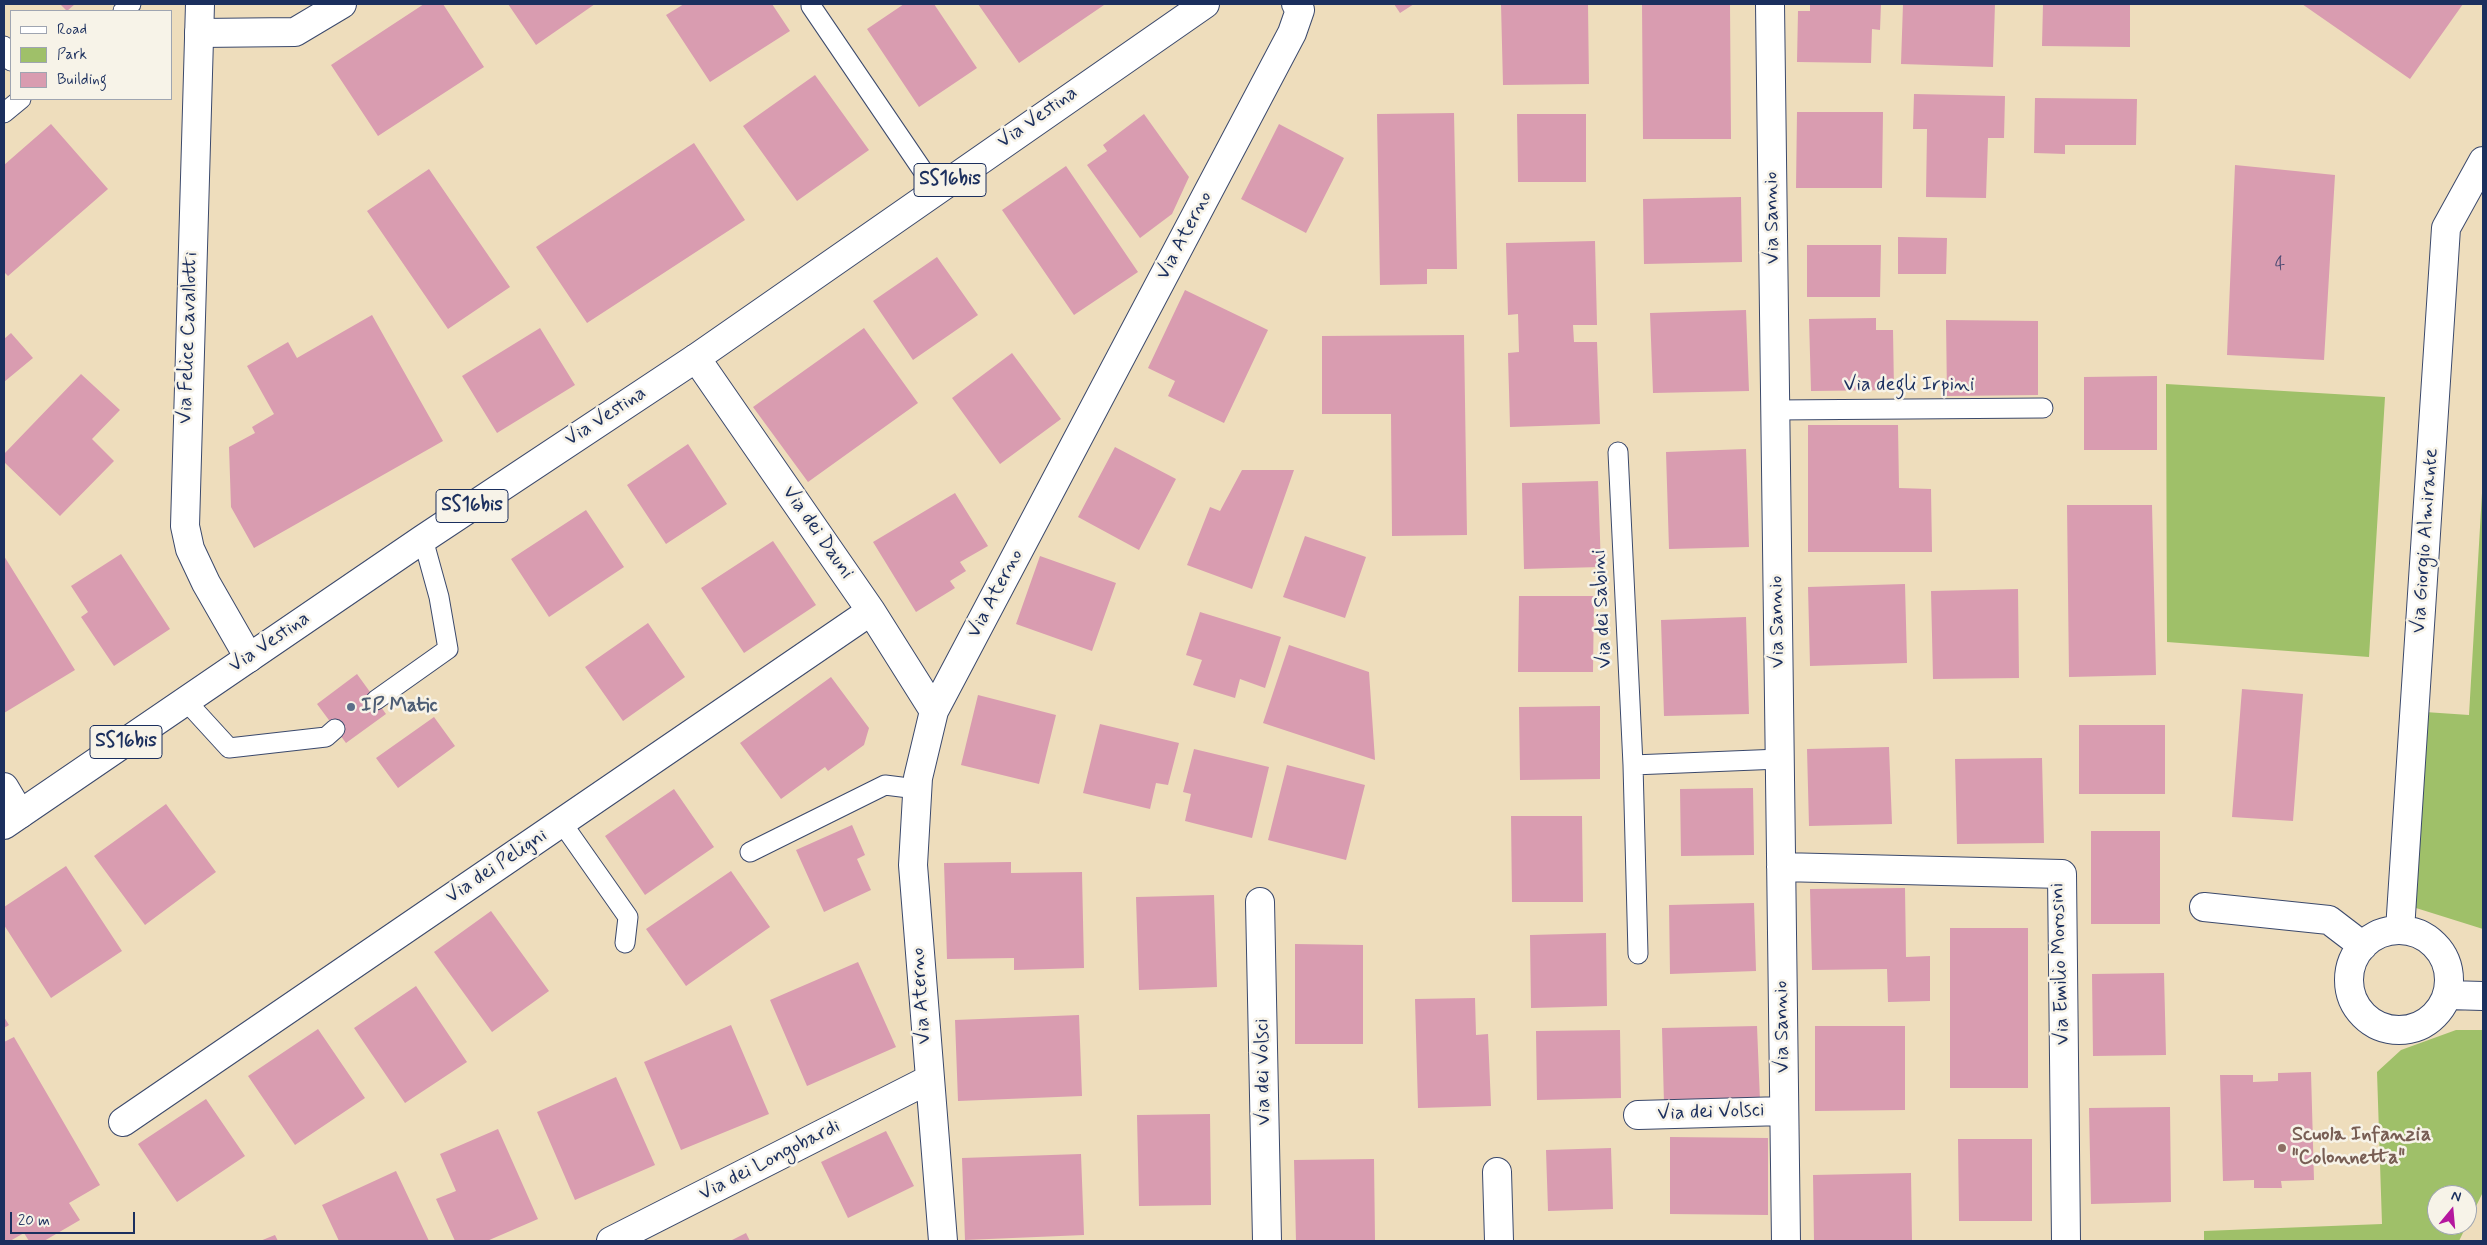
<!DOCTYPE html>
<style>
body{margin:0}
#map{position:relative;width:2487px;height:1245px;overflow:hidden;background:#eeddbc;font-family:Mynerve,sans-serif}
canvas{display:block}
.frame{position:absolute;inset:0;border:5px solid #1b2f5e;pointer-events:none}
.legend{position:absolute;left:10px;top:10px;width:162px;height:90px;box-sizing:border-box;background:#f7f3e8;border:1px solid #9fa5b1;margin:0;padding:6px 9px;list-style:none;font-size:15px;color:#1b2f5e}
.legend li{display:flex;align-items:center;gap:10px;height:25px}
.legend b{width:25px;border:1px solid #9fa5b1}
.north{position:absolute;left:2427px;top:1185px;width:50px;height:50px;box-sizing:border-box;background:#f7f3e8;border:1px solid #9fa5b1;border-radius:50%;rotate:17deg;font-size:14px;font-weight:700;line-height:20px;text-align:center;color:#1b2f5e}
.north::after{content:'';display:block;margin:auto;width:18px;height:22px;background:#b5179e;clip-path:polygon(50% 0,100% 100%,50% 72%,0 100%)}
.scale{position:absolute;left:10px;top:1212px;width:125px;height:22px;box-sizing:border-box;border:2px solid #1b2f5e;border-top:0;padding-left:6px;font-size:15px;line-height:18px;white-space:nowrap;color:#1b2f5e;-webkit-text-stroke:4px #f7f3e8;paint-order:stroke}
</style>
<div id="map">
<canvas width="2487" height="1245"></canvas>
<div class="frame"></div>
<ul class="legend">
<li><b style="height:6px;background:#fff"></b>Road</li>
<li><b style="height:14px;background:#9fc069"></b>Park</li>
<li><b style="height:14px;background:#d99cb0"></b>Building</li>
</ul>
<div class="north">N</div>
<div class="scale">20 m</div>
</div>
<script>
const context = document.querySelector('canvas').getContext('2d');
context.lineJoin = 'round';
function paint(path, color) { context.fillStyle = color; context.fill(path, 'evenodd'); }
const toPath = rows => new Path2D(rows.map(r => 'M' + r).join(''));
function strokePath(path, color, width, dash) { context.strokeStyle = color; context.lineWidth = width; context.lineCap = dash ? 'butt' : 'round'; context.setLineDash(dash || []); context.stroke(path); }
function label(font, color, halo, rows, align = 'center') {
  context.font = font + ' Mynerve,sans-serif'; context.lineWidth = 5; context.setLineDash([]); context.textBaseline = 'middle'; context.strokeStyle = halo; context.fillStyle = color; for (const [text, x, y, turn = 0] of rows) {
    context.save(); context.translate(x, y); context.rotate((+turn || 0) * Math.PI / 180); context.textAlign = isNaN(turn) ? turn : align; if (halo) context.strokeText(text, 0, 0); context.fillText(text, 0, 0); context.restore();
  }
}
paint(toPath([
 [2166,384,2385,397,2369,657,2167,642],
 [2483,476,2483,929,2416,908,2425,712,2469,715],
 [2456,1030,2483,1030,2483,1192,2459,1241,2204,1241,2204,1231,2382,1224,2377,1072,2401,1050],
 [2437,1195,2467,1195,2467,1225,2437,1225]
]), '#9fc069');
paint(toPath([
 [60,4,75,4,67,11],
 [424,4,443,4,484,67,378,136,331,65],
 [508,4,595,4,536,45],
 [684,4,772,4,790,31,710,82,666,15],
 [904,4,934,4,977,68,919,107,867,29],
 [978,4,1103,4,1104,5,1019,63],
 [1394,4,1414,4,1400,13],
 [1501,4,1588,4,1589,84,1503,85],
 [1642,4,1730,4,1731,139,1643,139],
 [1810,4,1881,4,1880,30,1872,29,1871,63,1797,62,1798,11,1810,11],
 [1903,4,1995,4,1993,67,1901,64],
 [2043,4,2130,4,2130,47,2042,46],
 [2302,4,2463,4,2410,79],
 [815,75,869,150,797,201,743,126],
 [1914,94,2005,96,2004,138,1988,138,1986,198,1926,197,1927,129,1913,129],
 [2035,98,2137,99,2136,145,2065,145,2065,154,2034,153],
 [1797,112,1883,112,1882,188,1796,188],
 [1454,113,1457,269,1427,269,1427,284,1380,285,1377,114],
 [1144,114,1189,177,1172,214,1140,238,1087,165,1107,151,1103,145],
 [1517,114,1586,114,1586,182,1518,182],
 [51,124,108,189,8,276,4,272,4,165],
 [1279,124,1344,158,1306,233,1241,199],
 [694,143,745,220,587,323,536,247],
 [2235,165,2335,175,2324,360,2227,355],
 [1066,166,1138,272,1074,315,1002,210],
 [429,169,510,287,448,329,367,211],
 [1741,197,1742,262,1644,264,1643,199],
 [1898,237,1947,238,1946,274,1898,274],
 [1595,241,1597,325,1573,325,1574,342,1597,342,1600,424,1510,427,1508,353,1519,352,1518,314,1508,315,1506,243],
 [1807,245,1881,245,1880,297,1807,297],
 [937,257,978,315,913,360,873,301],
 [1185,290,1268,330,1224,423,1168,396,1175,381,1148,368],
 [1746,310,1749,391,1653,393,1650,313],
 [372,315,443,441,254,548,231,507,229,447,255,433,252,427,274,414,247,366,288,342,297,358],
 [1876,318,1876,330,1893,330,1894,390,1811,391,1809,319],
 [1946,320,2038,321,2038,395,1947,396],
 [540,328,575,385,497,433,462,376],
 [864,328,918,403,808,482,753,407],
 [11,333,33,358,4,382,4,339],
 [1464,335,1467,535,1392,536,1391,414,1322,414,1322,336],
 [1012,353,1061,419,1000,464,952,398],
 [81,374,120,410,92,439,114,461,60,516,4,462,4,454],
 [2157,376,2157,450,2084,450,2084,377],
 [1808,425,1898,425,1899,488,1931,489,1932,552,1808,552],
 [688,444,727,504,666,544,627,485],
 [1115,447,1176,479,1139,550,1078,517],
 [1746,449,1749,547,1669,549,1666,452],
 [1242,470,1294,470,1252,589,1187,565,1210,507,1220,511],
 [1598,481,1601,567,1524,569,1522,483],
 [955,493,988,546,960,562,966,571,950,581,955,588,916,612,873,542],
 [2067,505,2152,505,2156,675,2069,677],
 [586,510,624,567,549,617,511,559],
 [1305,536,1366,557,1345,618,1283,597],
 [773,541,816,605,744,653,701,588],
 [121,554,170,629,114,666,81,617,88,612,71,586],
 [4,556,75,670,4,713],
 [1040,556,1116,583,1092,651,1016,624],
 [1905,584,1907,663,1810,666,1808,587],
 [2018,589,2019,678,1933,679,1931,591],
 [1519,596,1594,596,1593,672,1518,672],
 [1200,612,1281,637,1265,688,1240,679,1235,698,1193,685,1202,660,1186,655],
 [1746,617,1749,714,1664,716,1661,620],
 [648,623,685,677,623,721,585,667],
 [1289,645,1369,672,1375,760,1263,723],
 [357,674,386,714,346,743,317,704],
 [831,677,869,728,864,745,828,771,825,767,781,799,740,743],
 [2242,689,2303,694,2293,821,2232,817],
 [978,695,1056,715,1039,784,961,765],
 [1600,706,1600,779,1520,780,1519,707],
 [434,717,455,746,398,788,376,758],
 [1100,724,1179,743,1168,785,1156,783,1150,809,1083,793],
 [2079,725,2165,725,2165,794,2079,794],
 [1889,747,1892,824,1809,826,1807,749],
 [1194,749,1269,767,1252,838,1185,821,1191,794,1183,792],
 [2042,758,2044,843,1957,844,1955,759],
 [1287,765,1365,785,1346,860,1268,840],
 [1753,788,1754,855,1681,856,1680,789],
 [674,789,714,847,645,895,605,836],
 [166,804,216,872,145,925,94,856],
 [1511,816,1582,816,1583,902,1512,902],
 [852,825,865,855,857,859,871,890,824,912,796,850],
 [2091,831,2160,831,2160,924,2091,924],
 [1011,862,1011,873,1082,872,1084,968,1014,970,1014,958,947,959,944,863],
 [66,866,122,951,51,998,4,925,4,907],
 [731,871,770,927,686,986,646,929],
 [1905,888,1906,957,1930,956,1930,1001,1888,1002,1887,969,1812,970,1810,889],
 [1214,895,1217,987,1139,990,1136,897],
 [1754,903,1756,971,1670,974,1669,905],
 [491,911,549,991,492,1032,434,952],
 [1950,928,2028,928,2028,1088,1950,1088],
 [1606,933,1607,1006,1531,1008,1530,935],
 [1295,944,1363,945,1363,1044,1295,1044],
 [858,962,896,1047,807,1086,770,1000],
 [2164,973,2166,1055,2093,1056,2092,974],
 [416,986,467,1062,405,1103,354,1028],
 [1475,998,1476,1035,1488,1034,1491,1106,1418,1108,1415,999],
 [1079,1015,1082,1096,958,1101,955,1020],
 [4,1017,9,1025,4,1028],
 [731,1025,769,1114,681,1150,644,1062],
 [1757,1026,1760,1101,1664,1104,1662,1028],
 [1815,1026,1905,1026,1905,1110,1815,1111],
 [318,1029,365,1098,295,1145,248,1076],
 [1620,1030,1621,1098,1537,1100,1536,1031],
 [14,1037,100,1185,69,1203,80,1220,44,1241,29,1241,24,1233,10,1241,4,1241,4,1042],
 [2311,1072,2314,1180,2281,1181,2282,1188,2254,1188,2254,1180,2223,1181,2220,1075,2253,1075,2253,1082,2278,1081,2278,1073],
 [616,1077,655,1165,575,1200,537,1112],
 [206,1099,245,1156,177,1202,138,1144],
 [2170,1107,2171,1202,2091,1204,2089,1108],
 [1210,1114,1211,1205,1139,1206,1137,1115],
 [498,1129,538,1219,487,1241,455,1241,436,1199,456,1191,440,1154],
 [886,1131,914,1186,848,1218,821,1162],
 [1670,1137,1768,1138,1768,1215,1670,1214],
 [1958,1139,2032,1139,2032,1221,1959,1221],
 [1611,1148,1613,1209,1548,1211,1546,1150],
 [1081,1154,1084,1235,965,1240,962,1158],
 [1374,1159,1375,1241,1296,1241,1294,1160],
 [396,1171,429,1241,339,1241,322,1205],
 [1911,1173,1912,1241,1814,1241,1813,1175],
 [746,1233,750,1241,730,1241],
 [275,1235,278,1241,260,1241]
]), '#d99cb0');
const lane = toPath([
 [811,6,936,190],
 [123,11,131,4],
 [4,46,11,61],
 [4,113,21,99],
 [1775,410,2043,408],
 [1618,452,1633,765,1780,759],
 [376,700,448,649,439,597,423,539],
 [186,701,229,748,326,737,335,729],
 [1633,765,1638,954],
 [562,823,628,917,625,943],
 [750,852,885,785,917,789]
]);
const street = toPath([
 [1770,4,1786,1241],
 [199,33,295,32,342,4],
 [696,358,871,611,934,711],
 [4,787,20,814],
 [1781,867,2062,874,2066,1241],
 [1260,902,1267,1241],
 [2204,907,2329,920,2363,946],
 [2400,930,2446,228,2483,161],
 '2349 980a50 50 0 1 1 100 0a50 50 0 1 1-100 0Z',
 [2448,995,2483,996],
 [1638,1115,1784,1111],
 [123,1122,871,611],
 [1497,1172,1499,1241],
 [611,1241,928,1080],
 [943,1241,913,865,918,778,934,711,1292,33,1300,10,1296,4]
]);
const secondary = toPath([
 [200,4,185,526,190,549,206,583,249,658]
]);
const primary = toPath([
 [4,825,423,539,696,358,1205,4]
]);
strokePath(lane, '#3b496c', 21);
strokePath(street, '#3b496c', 30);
strokePath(secondary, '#3b496c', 30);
strokePath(primary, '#3b496c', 30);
strokePath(lane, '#fff', 19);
strokePath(street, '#fff', 28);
strokePath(secondary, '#fff', 28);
strokePath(primary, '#fff', 28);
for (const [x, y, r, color] of [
 [351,707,5,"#5c6f8a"],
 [2282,1148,5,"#8d6e63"]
]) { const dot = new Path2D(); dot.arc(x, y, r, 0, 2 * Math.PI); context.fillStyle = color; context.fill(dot); strokePath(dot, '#f7f3e8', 2); }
label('18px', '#4a4a72', null, [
 ["4",2280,265]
]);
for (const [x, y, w] of [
 [950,180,72],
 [472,506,72],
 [126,742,72]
]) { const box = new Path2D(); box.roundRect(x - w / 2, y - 16.5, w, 33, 4); context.fillStyle = '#f7f3e8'; context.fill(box); strokePath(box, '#1b2f5e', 1); }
label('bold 19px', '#1b2f5e', null, [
 ["SS16bis",950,180],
 ["SS16bis",472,506],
 ["SS16bis",126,742]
]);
label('20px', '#1b2f5e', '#f7f3e8', [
 ["Via Vestina",1038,118,-35],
 ["Via Sannio",1773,218,-91],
 ["Via Aterno",1185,236,-62],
 ["Via Felice Cavallotti",189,338,-88],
 ["Via degli Irpini",1909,386],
 ["Via Vestina",606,417,-33],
 ["Via dei Dauni",817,533,55],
 ["Via Giorgio Almirante",2426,541,-86],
 ["Via Aterno",996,594,-62],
 ["Via dei Sabini",1603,609,-93],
 ["Via Sannio",1778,622,-91],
 ["Via Vestina",270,643,-34],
 ["Via dei Peligni",497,867,-34],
 ["Via Emilio Morosini",2061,964,-92],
 ["Via Aterno",922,996,-94],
 ["Via Sannio",1783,1027,-91],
 ["Via dei Volsci",1264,1072,-91],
 ["Via dei Volsci",1711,1113,-2],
 ["Via dei Longobardi",770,1161,-27]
]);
label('bold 20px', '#4e5e75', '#f7f3e8', [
 ["IP Matic",361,707]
], 'left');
label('bold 20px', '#785e54', '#f7f3e8', [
 ["Scuola Infanzia",2292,1136],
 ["\"Colonnetta\"",2292,1159]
], 'left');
</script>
